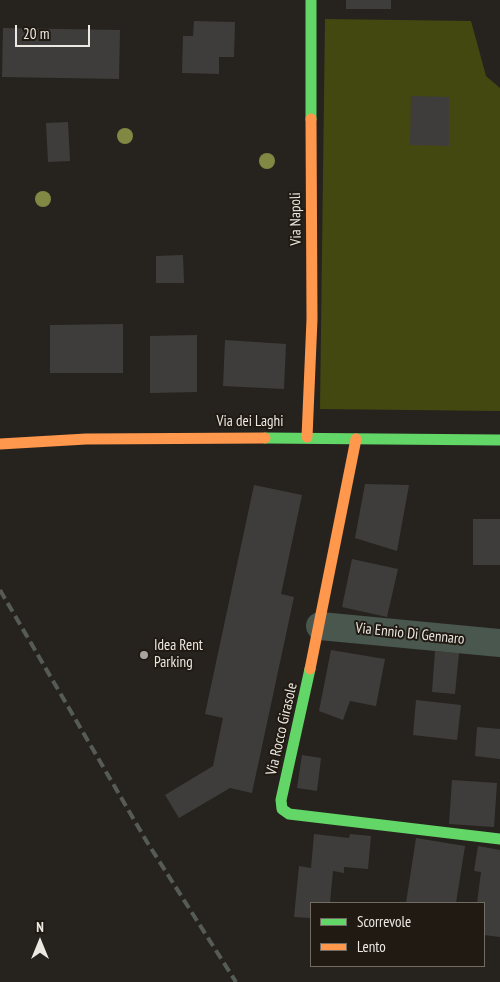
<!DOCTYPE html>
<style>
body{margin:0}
#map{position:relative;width:500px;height:982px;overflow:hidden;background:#26231e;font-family:"PT Sans Narrow",sans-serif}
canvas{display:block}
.legend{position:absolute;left:310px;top:902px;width:175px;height:65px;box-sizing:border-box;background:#201a12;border:1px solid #726c65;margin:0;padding:6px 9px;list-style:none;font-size:15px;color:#ece8e2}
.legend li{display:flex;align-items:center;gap:10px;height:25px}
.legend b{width:25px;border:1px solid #726c65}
.north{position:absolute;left:15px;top:917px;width:50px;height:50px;-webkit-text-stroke:4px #201a12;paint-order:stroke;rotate:0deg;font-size:14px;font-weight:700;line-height:20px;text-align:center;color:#ece8e2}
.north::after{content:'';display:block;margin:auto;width:18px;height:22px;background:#ece8e2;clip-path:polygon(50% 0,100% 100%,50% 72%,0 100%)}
.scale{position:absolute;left:15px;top:25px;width:75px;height:22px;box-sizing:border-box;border:2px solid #ece8e2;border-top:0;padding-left:6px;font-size:15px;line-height:18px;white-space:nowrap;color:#ece8e2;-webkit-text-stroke:4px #201a12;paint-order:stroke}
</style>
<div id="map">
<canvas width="500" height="982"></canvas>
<ul class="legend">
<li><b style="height:6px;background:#63d668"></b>Scorrevole</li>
<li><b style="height:6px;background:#ff974d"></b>Lento</li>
</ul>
<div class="north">N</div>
<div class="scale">20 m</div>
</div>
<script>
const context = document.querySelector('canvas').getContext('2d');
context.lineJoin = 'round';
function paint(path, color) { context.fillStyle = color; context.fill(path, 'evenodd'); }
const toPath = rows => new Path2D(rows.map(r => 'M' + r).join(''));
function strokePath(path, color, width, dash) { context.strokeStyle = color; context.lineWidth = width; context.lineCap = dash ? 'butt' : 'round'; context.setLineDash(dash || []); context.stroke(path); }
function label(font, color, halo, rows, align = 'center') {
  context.font = font + ' "PT Sans Narrow",sans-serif'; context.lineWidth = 4; context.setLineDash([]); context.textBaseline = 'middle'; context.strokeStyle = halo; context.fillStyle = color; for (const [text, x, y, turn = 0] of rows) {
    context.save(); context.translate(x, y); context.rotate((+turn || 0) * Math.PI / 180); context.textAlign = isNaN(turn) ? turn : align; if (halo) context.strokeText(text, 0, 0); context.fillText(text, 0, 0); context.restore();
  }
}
paint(toPath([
 [325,19,471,21,486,76,500,88,500,411,320,409]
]), '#434811');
paint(toPath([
 [346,0,391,0,391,9,346,9],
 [194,21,235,22,234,57,219,57,219,74,182,73,183,36,193,36],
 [3,28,120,30,119,79,2,77],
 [411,96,449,97,449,146,410,145],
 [68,122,70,161,48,162,46,123],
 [183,255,184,283,156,283,156,256],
 [123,324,123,373,50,373,50,325],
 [197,335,197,392,150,393,150,336],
 [225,340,286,344,284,389,223,386],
 [365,484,409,485,397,551,355,538],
 [254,485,302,495,281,594,294,597,252,793,230,788,179,818,165,795,213,766,223,718,205,714],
 [473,519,500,519,500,565,473,565],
 [352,559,398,569,387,617,342,607],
 [331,650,385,659,376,706,350,701,343,720,319,711],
 [435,651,459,653,455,694,432,692],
 [416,700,461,705,457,740,413,735],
 [477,727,500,729,500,759,475,756],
 [302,755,321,758,317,791,297,788],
 [452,780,497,783,494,827,449,824],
 [314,834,349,838,350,834,371,836,368,869,344,867,344,873,333,871,330,903,311,903,311,918,294,917,299,866,311,868],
 [416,838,465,846,456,903,406,903],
 [478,846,500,850,500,937,484,935,484,903,477,903,481,872,474,871]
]), '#3f3d3c');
strokePath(toPath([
 [320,626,500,643]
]), '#49574e', 28);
strokePath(toPath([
 [311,0,311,119],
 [265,438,500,440],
 [310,669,281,800,282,809,289,814,500,839]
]), '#63d668', 11);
strokePath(toPath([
 [307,437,312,319,311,119],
 [0,444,86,439,265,438],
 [310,669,356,439]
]), '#ff974d', 11);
strokePath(toPath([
 [0,590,147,842,236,982]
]), '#565c55', 4, [10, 5]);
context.fillStyle = '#818844';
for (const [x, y] of [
 [125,136],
 [267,161],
 [43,199]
]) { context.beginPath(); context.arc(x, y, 8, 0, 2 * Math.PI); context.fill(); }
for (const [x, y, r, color] of [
 [144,655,5,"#a7a39d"]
]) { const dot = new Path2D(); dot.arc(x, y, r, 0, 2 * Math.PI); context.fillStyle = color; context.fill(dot); strokePath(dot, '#201a12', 2); }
label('15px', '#ece8e2', '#201a12', [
 ["Via Napoli",296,219,-91],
 ["Via dei Laghi",250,422],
 ["Via Ennio Di Gennaro",410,634,6],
 ["Via Rocco Girasole",282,729,-77]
]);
label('15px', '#ece8e2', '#201a12', [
 ["Idea Rent",154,646],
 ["Parking",154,663]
], 'left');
</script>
